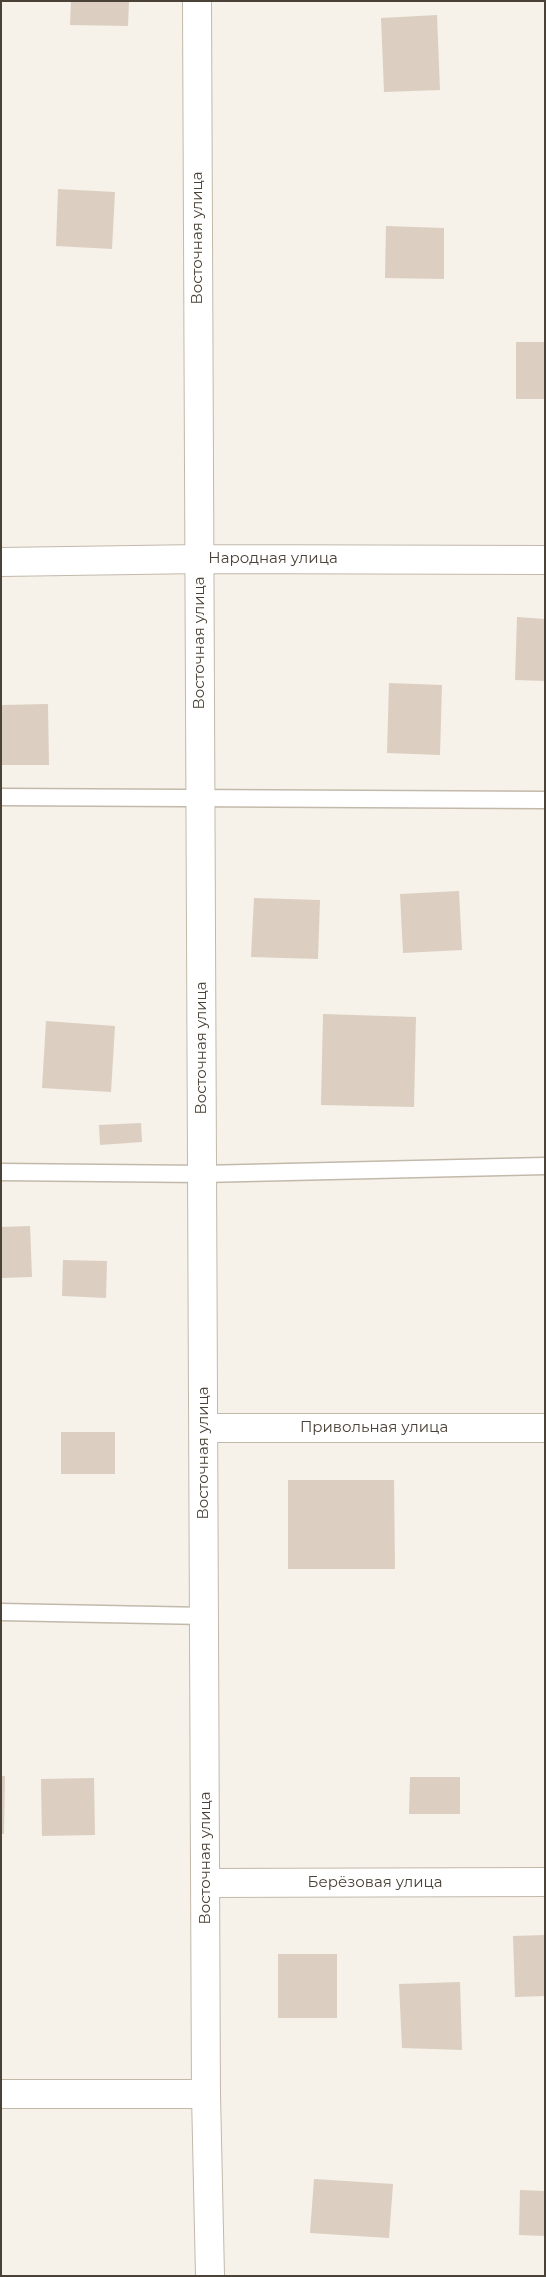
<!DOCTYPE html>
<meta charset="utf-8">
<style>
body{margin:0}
#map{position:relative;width:546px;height:2277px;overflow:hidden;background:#f6f1e9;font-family:Montserrat,sans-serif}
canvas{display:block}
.frame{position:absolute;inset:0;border:2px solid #4b4237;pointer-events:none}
</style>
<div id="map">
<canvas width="546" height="2277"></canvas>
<div class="frame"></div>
</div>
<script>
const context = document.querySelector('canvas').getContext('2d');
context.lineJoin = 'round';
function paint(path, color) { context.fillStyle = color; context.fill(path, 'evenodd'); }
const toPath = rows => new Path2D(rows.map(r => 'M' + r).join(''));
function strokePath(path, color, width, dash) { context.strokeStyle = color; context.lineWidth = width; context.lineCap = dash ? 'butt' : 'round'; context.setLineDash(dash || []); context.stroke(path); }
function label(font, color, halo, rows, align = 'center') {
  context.font = font + ' Montserrat,sans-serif'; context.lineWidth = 4.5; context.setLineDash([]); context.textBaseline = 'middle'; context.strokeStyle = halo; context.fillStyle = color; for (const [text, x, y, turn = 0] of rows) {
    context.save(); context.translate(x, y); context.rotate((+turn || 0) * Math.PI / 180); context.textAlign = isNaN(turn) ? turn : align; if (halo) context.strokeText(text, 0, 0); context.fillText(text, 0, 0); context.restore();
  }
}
paint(toPath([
 [71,1,129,1,128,26,70,25],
 [437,15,440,90,384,92,381,18],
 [58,189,115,192,112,249,56,246],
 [386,226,444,228,444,279,385,278],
 [516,342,545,342,545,399,516,399],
 [517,617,545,619,545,681,515,680],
 [389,683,442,685,440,755,387,753],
 [48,704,49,765,2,765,2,705],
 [459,891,462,950,403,953,400,894],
 [254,898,320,900,318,959,251,957],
 [323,1014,416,1017,414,1107,321,1105],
 [46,1021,115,1026,111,1092,42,1088],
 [141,1123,142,1142,100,1145,99,1125],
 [30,1226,32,1277,1,1278,1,1227],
 [63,1260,107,1261,106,1298,62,1296],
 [61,1432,115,1432,115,1474,61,1474],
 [288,1480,394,1480,395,1569,288,1569],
 [1,1776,5,1776,4,1834,1,1834],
 [410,1777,460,1777,460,1814,409,1814],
 [94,1778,95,1835,42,1836,41,1779],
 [545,1935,545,1996,515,1997,513,1936],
 [278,1954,337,1954,337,2018,278,2018],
 [460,1982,462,2050,402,2048,399,1984],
 [314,2179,393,2184,389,2238,310,2233],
 [520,2190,545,2191,545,2236,519,2235]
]), '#dccfc1');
const service = toPath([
 [1,797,545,800],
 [1,1172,202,1174,545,1166],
 [1,1612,205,1616]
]);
const minor = toPath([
 [197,1,206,2094,210,2276],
 [1,562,200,559,545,560],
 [203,1428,545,1428],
 [206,1883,545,1882],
 [1,2094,206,2094]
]);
strokePath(service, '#c3b9ab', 19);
strokePath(minor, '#c3b9ab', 30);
strokePath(service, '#fff', 16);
strokePath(minor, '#fff', 28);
label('15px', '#4b4237', '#fff', [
 ["Восточная улица",198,238,-90],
 ["Народная улица",273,559],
 ["Восточная улица",200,643,-90],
 ["Восточная улица",202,1048,-90],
 ["Привольная улица",374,1428],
 ["Восточная улица",204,1453,-90],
 ["Восточная улица",206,1858,-90],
 ["Берёзовая улица",375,1883]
]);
</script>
